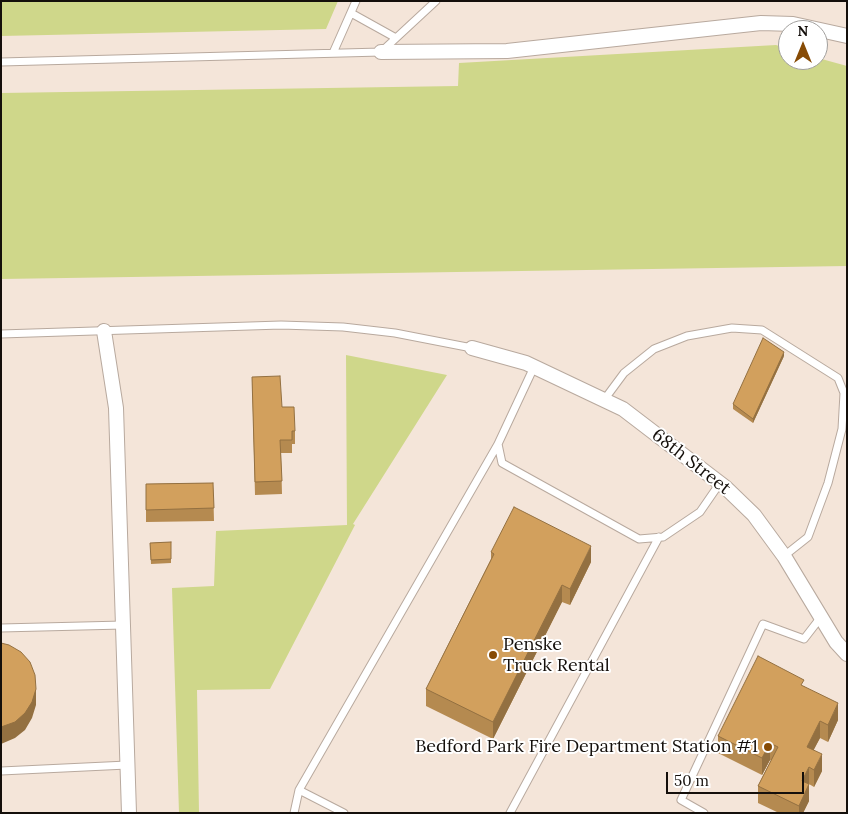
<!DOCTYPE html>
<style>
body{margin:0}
#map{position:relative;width:848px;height:814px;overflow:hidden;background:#f4e5d9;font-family:Lora,serif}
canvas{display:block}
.frame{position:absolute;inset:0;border:2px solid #140f0b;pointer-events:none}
.north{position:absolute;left:778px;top:20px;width:50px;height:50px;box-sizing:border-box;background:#fff;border:1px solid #a19f9d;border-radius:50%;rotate:0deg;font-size:14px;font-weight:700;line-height:20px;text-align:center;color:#140f0b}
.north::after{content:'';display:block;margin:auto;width:18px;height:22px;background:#874b05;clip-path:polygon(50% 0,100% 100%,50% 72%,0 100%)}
.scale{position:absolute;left:666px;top:772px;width:138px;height:22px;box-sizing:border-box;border:2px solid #140f0b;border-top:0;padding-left:6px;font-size:15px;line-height:18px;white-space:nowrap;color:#140f0b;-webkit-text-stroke:4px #fff;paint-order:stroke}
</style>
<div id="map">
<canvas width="848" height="814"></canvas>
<div class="frame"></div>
<div class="north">N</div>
<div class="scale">50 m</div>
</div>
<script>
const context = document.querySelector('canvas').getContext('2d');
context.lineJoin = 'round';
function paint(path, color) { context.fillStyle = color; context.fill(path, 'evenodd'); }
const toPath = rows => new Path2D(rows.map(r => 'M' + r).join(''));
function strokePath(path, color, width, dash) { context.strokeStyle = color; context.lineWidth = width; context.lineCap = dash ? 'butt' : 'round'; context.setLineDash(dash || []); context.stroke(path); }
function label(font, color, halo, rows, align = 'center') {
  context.font = font + ' Lora,serif'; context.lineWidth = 4; context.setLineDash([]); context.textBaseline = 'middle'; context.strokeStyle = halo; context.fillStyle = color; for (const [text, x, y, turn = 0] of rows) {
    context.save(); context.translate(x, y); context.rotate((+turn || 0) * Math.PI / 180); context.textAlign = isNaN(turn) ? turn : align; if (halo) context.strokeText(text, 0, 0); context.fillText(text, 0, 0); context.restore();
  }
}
paint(toPath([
 [1,1,338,1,326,29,1,36],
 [776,45,788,49,788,60,818,60,818,58,847,66,847,266,1,279,1,93,458,86,459,63],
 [346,355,447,375,353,524,355,525,270,689,197,690,199,813,179,813,172,588,214,586,216,531,347,525]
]), '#cfd78a');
const service = toPath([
 [351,13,396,38],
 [333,53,356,1],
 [1,62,381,52,436,1],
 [1,334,281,325,343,327,395,333,472,348],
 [534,367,498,444,502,463,639,539,663,537,700,512,720,483],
 [604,400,624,373,654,349,687,336,732,328,762,330,838,378,844,393,842,429,828,483,808,537,784,556],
 [1,628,123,625],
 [1,771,127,765],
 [299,790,344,813],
 [294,813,299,790,498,444],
 [510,813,659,537],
 [704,813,681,800,763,624,804,639,821,617]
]);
const minor = toPath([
 [381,52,507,51,761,23,793,24,847,36],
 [104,331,116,408,129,813],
 [472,348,526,363,623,409,725,487,754,515,784,556,836,642,847,654]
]);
strokePath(service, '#b8a99e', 9);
strokePath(minor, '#b8a99e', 16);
strokePath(service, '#fff', 7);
strokePath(minor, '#fff', 14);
paint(toPath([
 [784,356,753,423,733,409,733,404],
 [252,377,282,407,295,431,295,444,292,444,292,453,281,453,282,494,255,495],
 [213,483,214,521,146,522,146,484],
 [171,542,171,563,151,564,150,543],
 [491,552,591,562,570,605,562,602,493,739,426,706,426,689,491,559],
 [804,686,838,720,828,742,820,738,813,750,822,771,814,787,809,784,809,801,803,813,779,813,758,803,758,786,771,760,770,760,762,775,718,753,718,736]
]), '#b58a50');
paint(toPath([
 [784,352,784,356,753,423,753,419],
 [591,546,591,562,570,605,570,589],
 [562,585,562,602,493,739,493,722],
 [36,689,36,705,32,718,25,730,15,738,1,744,1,727],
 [838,703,838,720,828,742,828,725],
 [820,721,820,738,807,763,807,747],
 [770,743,770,760,762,775,762,758],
 [822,754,822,771,814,787,814,770],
 [809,767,809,784,802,781],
 [809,784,809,801,803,813,799,813,799,806]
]), '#937041');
const building = toPath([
 [763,338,784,352,753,419,733,404,763,338],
 [280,376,282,407,294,407,295,431,292,431,292,440,280,440,282,481,255,482,252,377,280,376],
 [213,483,214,508,146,510,146,484,213,483],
 [514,507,591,546,570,589,562,585,493,722,426,689,494,554,491,552,514,507],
 [171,542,171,559,151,560,150,543,171,542],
 [1,643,9,645,21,652,30,662,35,675,36,689,32,702,25,713,15,722,1,727,1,643],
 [758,656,804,680,801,685,838,703,828,725,820,721,807,747,822,754,814,770,809,767,802,781,809,784,799,806,758,786,778,747,770,743,762,758,718,736,758,656]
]);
paint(building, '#d2a05d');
strokePath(building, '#937041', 1);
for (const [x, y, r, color] of [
 [493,655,5,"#874b05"],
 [768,747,5,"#874b05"]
]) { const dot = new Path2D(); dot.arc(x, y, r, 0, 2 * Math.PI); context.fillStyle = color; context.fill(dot); strokePath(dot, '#fff', 2); }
label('18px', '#140f0b', '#fff', [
 ["68th Street",691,462,38]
]);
label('18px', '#140f0b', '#fff', [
 ["Penske",503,645],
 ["Truck Rental",503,666],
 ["Bedford Park Fire Department Station #1",758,747,"right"]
], 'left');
</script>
